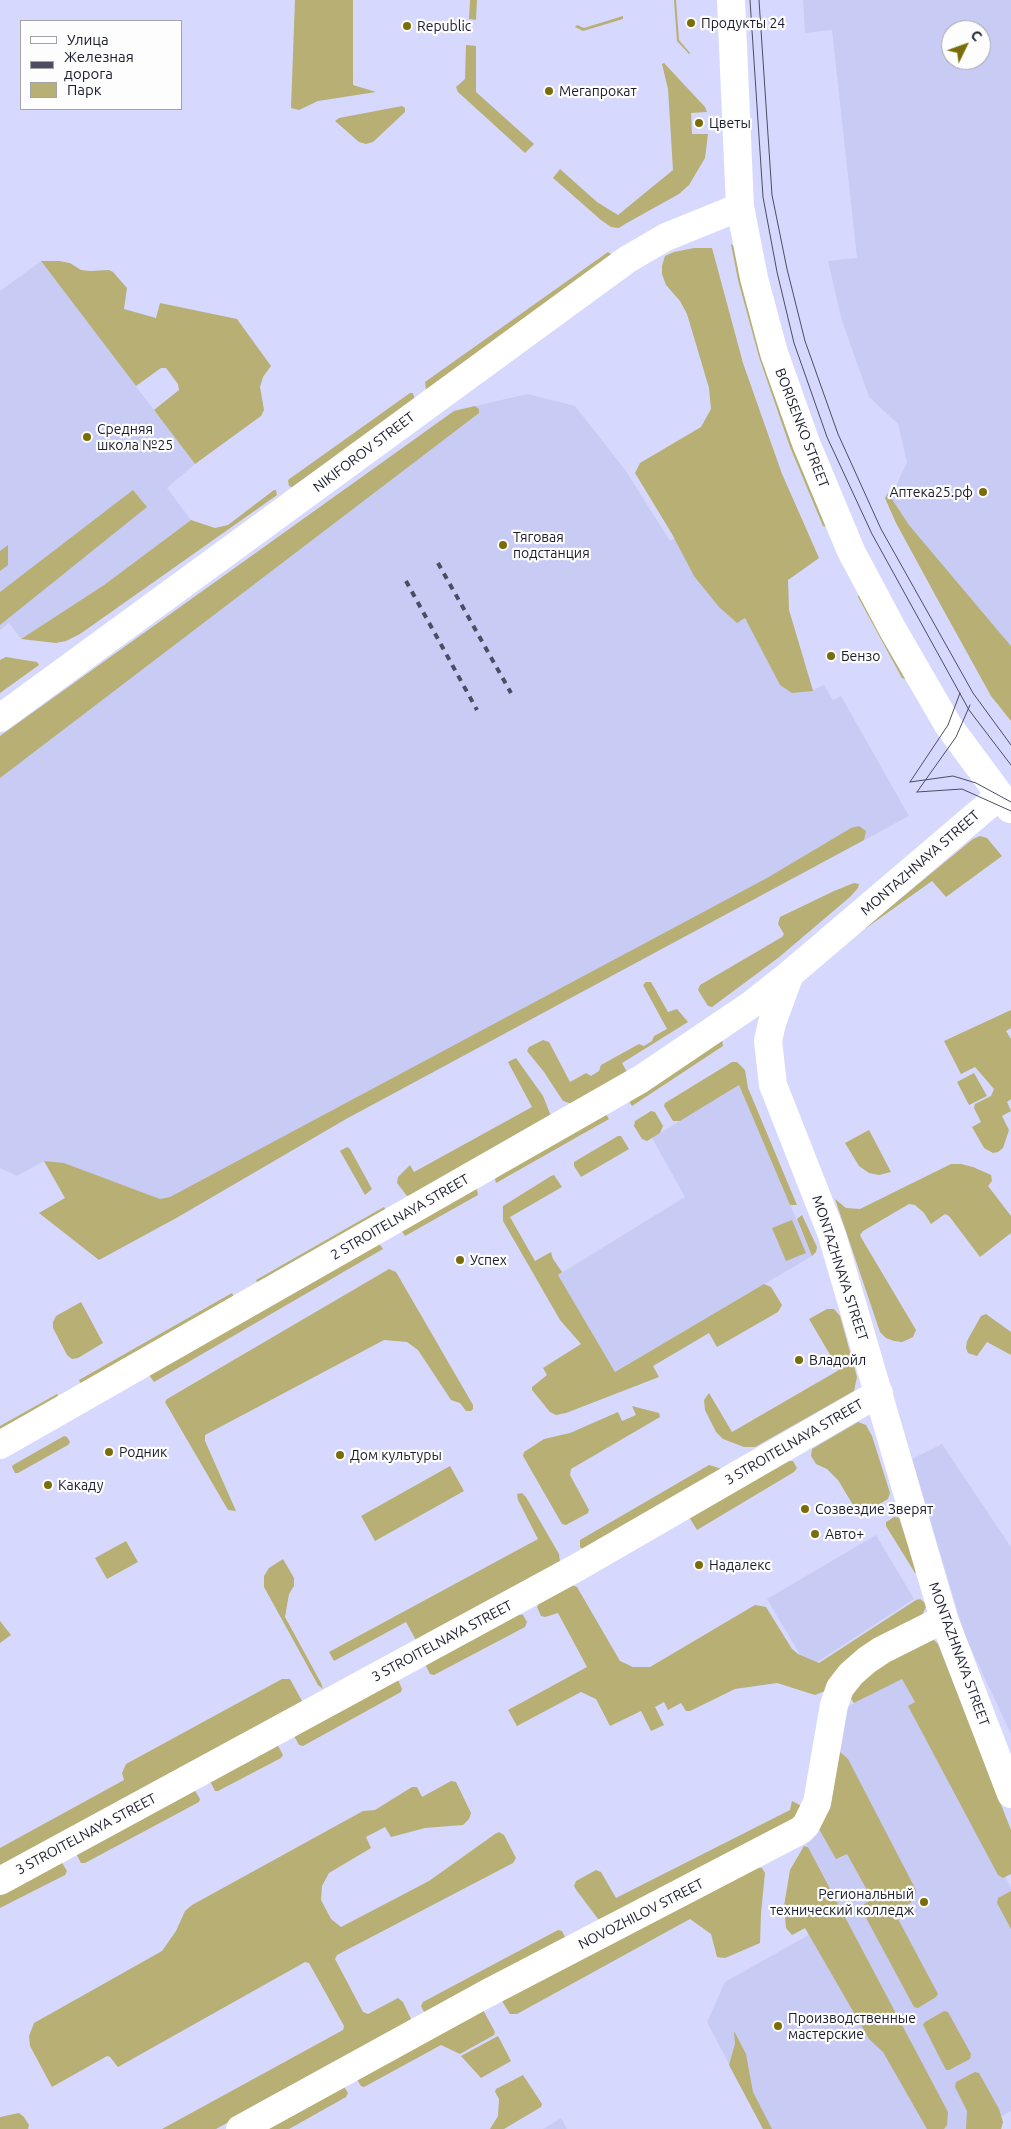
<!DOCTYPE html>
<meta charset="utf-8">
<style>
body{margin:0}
#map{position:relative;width:1011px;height:2129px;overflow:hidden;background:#d6d9fd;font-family:Ubuntu,sans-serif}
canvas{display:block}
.legend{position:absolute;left:20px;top:20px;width:162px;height:90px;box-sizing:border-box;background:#fdfdfd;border:1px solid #a3a3a9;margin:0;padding:6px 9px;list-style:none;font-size:15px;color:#1b1c2c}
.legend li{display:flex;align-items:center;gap:10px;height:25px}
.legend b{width:25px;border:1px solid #a3a3a9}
.north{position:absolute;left:941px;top:20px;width:50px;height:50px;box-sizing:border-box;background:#fdfdfd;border:1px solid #a3a3a9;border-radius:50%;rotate:48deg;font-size:14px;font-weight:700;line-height:20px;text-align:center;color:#1b1c2c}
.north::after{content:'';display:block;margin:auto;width:18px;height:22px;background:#7a6d09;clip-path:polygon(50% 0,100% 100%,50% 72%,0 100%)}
</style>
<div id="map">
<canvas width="1011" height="2129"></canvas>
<ul class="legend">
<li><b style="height:6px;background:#fff"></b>Улица</li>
<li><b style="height:6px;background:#4c4d62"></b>Железная дорога</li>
<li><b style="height:14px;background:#b7af74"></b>Парк</li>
</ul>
<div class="north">С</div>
</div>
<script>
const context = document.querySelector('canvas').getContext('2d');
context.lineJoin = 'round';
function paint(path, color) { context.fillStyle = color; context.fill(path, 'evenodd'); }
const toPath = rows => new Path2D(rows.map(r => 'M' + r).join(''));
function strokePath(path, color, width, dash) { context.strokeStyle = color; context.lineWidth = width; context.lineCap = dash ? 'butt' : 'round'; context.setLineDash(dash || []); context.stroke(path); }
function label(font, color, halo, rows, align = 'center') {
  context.font = font + ' Ubuntu,sans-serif'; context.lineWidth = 4.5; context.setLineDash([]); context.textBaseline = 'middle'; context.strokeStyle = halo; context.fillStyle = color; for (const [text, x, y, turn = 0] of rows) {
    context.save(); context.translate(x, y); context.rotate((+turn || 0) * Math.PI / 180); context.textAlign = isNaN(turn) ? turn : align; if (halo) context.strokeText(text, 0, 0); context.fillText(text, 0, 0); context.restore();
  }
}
paint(toPath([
 [803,0,1011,0,1011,646,909,525,891,497,907,462,898,424,869,397,842,321,828,261,857,258,832,30,805,33],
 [951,30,981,30,981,60,951,60],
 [41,261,195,464,167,488,191,520,104,585,21,639,9,623,0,630,0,291],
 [527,394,575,406,626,471,670,541,782,474,819,558,788,580,789,610,813,690,824,685,833,700,841,696,909,816,346,1119,178,1217,99,1260,39,1213,65,1198,44,1161,17,1176,0,1168,0,736,454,411],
 [739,1085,812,1256,615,1372,558,1275,685,1197,652,1138],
 [942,1444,1011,1547,1011,1734,965,1636,912,1459],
 [876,1535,914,1599,808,1668,767,1599],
 [906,1676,1011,1888,1011,2111,979,2129,763,2129,707,2022,725,1982,844,1915,804,1839,841,1710],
 [561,2118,567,2129,543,2129]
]), '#c8ccf5');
paint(toPath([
 [295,0,353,0,353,85,376,92,318,101,299,110,291,108],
 [470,0,477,0,476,20,469,19],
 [674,0,676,0,679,40,690,53,689,54,677,41],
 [623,16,623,19,583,31,575,27,577,25,584,28],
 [466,45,476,46,476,92,534,144,525,153,458,92,456,87,465,79],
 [664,63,705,107,707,112,691,113,692,134,708,134,705,158,689,185,679,194,625,224,619,228,611,227,601,220,553,178,560,169,597,202,618,215,673,170,668,89,662,64],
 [402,106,405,108,405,112,373,142,366,144,359,142,335,121,339,118],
 [731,244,736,248,826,527,823,526,790,447,759,357,738,280],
 [694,248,712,248,743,363,782,474,819,558,788,580,789,610,813,691,792,693,780,685,745,618,737,623,719,607,694,576,672,534,635,473,640,463,701,427,711,409,709,388,687,314,680,301,666,285,662,274,662,266,665,256,674,252],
 [608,252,614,256,429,389,426,389,425,382],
 [41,261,59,261,70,263,81,270,90,271,109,270,113,272,127,288,124,309,156,318,160,303,237,319,271,366,263,377,260,387,264,410,261,416,195,464,154,410,179,390,178,384,166,368,161,368,136,386],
 [410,393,413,393,415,400,292,487,289,486,288,480],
 [475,406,479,409,479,413,0,778,0,736,454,411],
 [133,490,147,507,0,625,0,592],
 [274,490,276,490,277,495,80,634,66,641,56,643,21,639,104,585,191,520,215,528,228,525],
 [888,493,909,525,1011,646,1011,721,991,696,939,602,896,523,885,498],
 [8,545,8,565,0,571,0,551],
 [859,594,906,678,905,679,902,678,858,597],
 [6,657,37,662,39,665,0,693,0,660],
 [859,826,866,831,864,840,346,1119,178,1217,99,1260,39,1213,65,1198,44,1161,64,1163,160,1199,170,1197,561,988,767,878,851,828],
 [980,836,987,838,1002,856,946,897,932,881,855,936,973,839],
 [854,883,859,884,858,888,850,897,778,958,712,1007,708,1006,698,990,700,985,782,937,784,934,778,924,780,917,834,891],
 [646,982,651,982,668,1012,677,1009,688,1022,622,1063,627,1072,575,1105,563,1101,544,1072,527,1051,529,1047,543,1040,549,1042,570,1082,586,1073,591,1076,599,1071,601,1065,639,1044,644,1046,652,1041,654,1036,667,1029,643,985],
 [1011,1010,1011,1028,1006,1031,1011,1039,1011,1099,1007,1102,1011,1111,1002,1116,1009,1130,1003,1148,998,1152,993,1153,984,1148,972,1127,981,1122,974,1108,975,1104,991,1096,994,1089,975,1067,961,1074,944,1041],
 [722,1039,723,1046,632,1106,627,1098],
 [516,1058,543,1096,551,1116,412,1196,407,1196,397,1183,398,1177,410,1165,414,1172,532,1107,508,1062],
 [732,1062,737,1062,745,1070,748,1088,797,1205,790,1205,739,1085,680,1121,673,1121,664,1106,665,1103],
 [974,1073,987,1096,969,1105,957,1082],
 [604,1111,609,1119,496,1183,494,1175],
 [651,1111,655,1112,663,1126,660,1133,647,1141,642,1139,634,1126,635,1121],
 [869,1130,891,1172,879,1175,869,1173,859,1166,845,1143],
 [618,1136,621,1136,629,1149,581,1177,574,1166,574,1162],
 [347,1147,350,1149,372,1189,365,1195,340,1151],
 [951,1164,961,1164,973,1167,991,1175,992,1181,988,1186,1011,1216,1011,1233,980,1257,949,1216,945,1214,931,1224,924,1213,915,1205,909,1204,863,1231,860,1235,862,1239,916,1330,913,1337,909,1339,902,1342,894,1341,886,1338,880,1332,835,1199,846,1208,860,1209],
 [554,1175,562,1187,510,1217,535,1261,551,1252,553,1259,562,1272,558,1275,615,1372,764,1284,771,1287,782,1305,778,1312,717,1347,709,1333,653,1366,659,1377,566,1413,556,1415,550,1412,532,1390,532,1387,547,1375,543,1368,581,1344,560,1320,503,1221,503,1206,551,1176],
 [476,1186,478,1195,405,1236,400,1229],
 [384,1207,388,1213,259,1286,256,1280],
 [802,1215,817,1247,816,1252,812,1256,797,1219],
 [792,1220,806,1253,786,1261,772,1228],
 [378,1242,383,1249,154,1382,149,1375],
 [389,1269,396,1272,473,1405,473,1409,471,1411,466,1411,460,1403,451,1400,418,1350,407,1342,384,1340,205,1435,205,1441,236,1511,228,1510,165,1402,167,1399],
 [232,1293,235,1299,82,1386,79,1380],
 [81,1302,103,1343,78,1358,72,1359,67,1355,53,1328,53,1322,56,1316],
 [827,1309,834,1309,840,1316,857,1377,854,1391,755,1447,744,1447,723,1439,716,1432,705,1410,704,1400,709,1393,732,1432,839,1370,809,1319],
 [986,1314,1011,1332,1011,1355,987,1342,977,1356,968,1353,966,1348,967,1341,981,1316],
 [57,1394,59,1398,0,1429,0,1426],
 [632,1406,659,1413,660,1417,571,1469,570,1475,589,1510,588,1513,566,1525,562,1524,523,1456,524,1452,544,1439,570,1433,618,1412,622,1421,636,1415],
 [858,1422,866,1425,872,1436,890,1493,888,1499,864,1513,856,1510,838,1480,827,1469,816,1464,811,1456,812,1449],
 [64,1436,67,1437,70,1442,68,1445,18,1473,15,1473,12,1467,13,1465],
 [787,1461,793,1461,797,1468,794,1472,697,1530,689,1517],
 [709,1465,722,1469,583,1549,580,1547,580,1540],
 [450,1466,464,1491,375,1541,361,1516],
 [522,1493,526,1497,559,1554,560,1562,418,1644,406,1622,334,1661,329,1652,538,1539,518,1500,517,1494],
 [894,1517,899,1518,917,1572,915,1573,886,1526,886,1522],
 [126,1541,138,1562,107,1579,95,1558],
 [283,1559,294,1578,294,1586,289,1594,285,1617,321,1683,323,1689,318,1685,264,1587,264,1576,269,1568],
 [572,1585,577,1587,620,1661,633,1667,650,1667,755,1605,766,1607,792,1649,798,1654,819,1663,916,1600,920,1599,925,1603,926,1607,921,1617,825,1691,815,1695,777,1683,735,1689,690,1711,686,1711,681,1703,668,1710,664,1702,655,1707,664,1725,651,1731,641,1711,610,1726,596,1699,581,1692,517,1726,508,1710,587,1667,558,1613,545,1617,541,1616,537,1607,539,1603],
 [518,1614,523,1615,527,1622,525,1627,434,1675,430,1674,426,1666,429,1661],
 [0,1621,11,1635,0,1643],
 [933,1639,938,1644,1011,1830,1011,1874,1003,1878,998,1875,908,1706,915,1702,902,1679,854,1703,849,1696,871,1668],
 [282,1679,290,1679,302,1701,297,1707,0,1868,0,1848,124,1780,122,1773,126,1764],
 [398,1680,402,1689,401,1692,303,1746,299,1745,294,1736],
 [277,1744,283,1755,281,1758,218,1791,215,1791,210,1781],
 [840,1752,848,1759,916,1890,915,1899,898,1913,897,1917,938,1994,936,1997,918,2008,914,2007,865,1916,863,1905,872,1899,847,1854,836,1859,819,1829,836,1755],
 [451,1781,456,1782,471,1813,469,1819,463,1825,425,1828,391,1837,385,1827,366,1837,371,1848,329,1873,322,1886,321,1900,331,1919,341,1927,429,1881,495,1834,499,1832,504,1835,516,1858,513,1863,337,1955,335,1959,363,2012,368,2014,398,1998,403,2002,411,2019,410,2023,216,2129,162,2129,343,2030,344,2026,309,1963,305,1962,118,2067,110,2057,107,2056,52,2087,30,2046,29,2036,34,2023,162,1951,176,1931,185,1911,192,1905,363,1811,375,1810,412,1787,417,1787,422,1797],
 [194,1789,200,1799,199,1802,85,1863,81,1863,76,1853],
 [792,1801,800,1805,803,1810,800,1817,607,1918,598,1919,577,1891,574,1886,576,1881,596,1870,601,1872,616,1898,790,1810],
 [804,1846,808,1847,948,2112,947,2125,944,2129,927,2129,883,2052,869,2039,805,1928,792,1935,786,1928,784,1906,790,1870],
 [61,1861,67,1871,65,1875,0,1908,0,1891],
 [756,1867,762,1868,765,1873,761,1913,760,1943,725,1958,717,1957,711,1934,690,1919,517,2014,510,2014,502,2001],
 [1011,1891,1011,1929,997,1903,998,1898],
 [558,1930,562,1931,567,1941,425,2014,421,2006,423,2002],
 [482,2008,495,2032,494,2035,460,2054,441,2045,364,2087,361,2086,356,2078],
 [944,2011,948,2012,971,2054,970,2059,949,2070,946,2070,923,2025,925,2022],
 [734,2031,746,2054,753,2092,772,2129,763,2129,729,2065,735,2044],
 [498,2036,511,2061,481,2078,461,2056],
 [975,2072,979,2073,999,2109,1003,2122,1001,2129,966,2129,967,2111,955,2087,956,2082],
 [523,2075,542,2104,541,2107,504,2129,490,2129,498,2116,499,2099,495,2092,496,2089],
 [343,2085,348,2093,346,2097,289,2129,261,2129],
 [19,2113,24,2117,29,2125,28,2129,0,2129,0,2117]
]), '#b7af74');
strokePath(toPath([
 [0,1445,641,1079,752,1004,790,974],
 [0,1881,578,1567,879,1393],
 [240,2129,484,1995,801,1830,806,1825,817,1803,834,1705,840,1688,851,1674,867,1660,882,1650,944,1619]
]), '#fff', 28);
strokePath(toPath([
 [731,0,740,207,754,278,774,353,806,443,851,551,893,630,948,725,1010,809],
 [0,718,628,259,666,237,740,207],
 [999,796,790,974,772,1023,768,1041,773,1085,832,1235,944,1619,1011,1794]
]), '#fff', 28);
strokePath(toPath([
 [750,0,763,197,777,272,794,343,827,437,872,534,969,710,1011,765],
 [759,0,772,195,787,269,805,341,838,434,881,529,973,693,1011,745],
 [910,782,953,776,976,783,1011,802],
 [910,782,948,725,960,693],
 [917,792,956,737,970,705],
 [917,792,962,789,1011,811]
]), '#4c4d62', 1);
strokePath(toPath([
 [438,563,511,693],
 [406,581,477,710]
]), '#4c4d62', 4, [6, 6]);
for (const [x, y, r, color] of [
 [691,23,5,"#7a6d09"],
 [407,26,5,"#7a6d09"],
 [549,91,5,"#7a6d09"],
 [699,123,5,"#7a6d09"],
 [87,437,5,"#7a6d09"],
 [983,492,5,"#7a6d09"],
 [503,545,5,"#7a6d09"],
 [831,656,5,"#7a6d09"],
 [460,1260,5,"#7a6d09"],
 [799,1360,5,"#7a6d09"],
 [109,1452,5,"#7a6d09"],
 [340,1455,5,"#7a6d09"],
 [48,1485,5,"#7a6d09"],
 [805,1509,5,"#7a6d09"],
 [815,1534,5,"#7a6d09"],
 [699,1565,5,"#7a6d09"],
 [924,1902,5,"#7a6d09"],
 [778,2026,5,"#7a6d09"]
]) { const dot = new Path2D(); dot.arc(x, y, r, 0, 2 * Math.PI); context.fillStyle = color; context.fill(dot); strokePath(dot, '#fdfdfd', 2); }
label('14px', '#1b1c2c', '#fdfdfd', [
 ["Продукты 24",701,23],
 ["Republic",417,26],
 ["Мегапрокат",559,91],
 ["Цветы",709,123],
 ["Средняя",97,429],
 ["школа №25",97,445],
 ["Аптека25.рф",973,492,"right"],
 ["Тяговая",513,537],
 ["подстанция",513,553],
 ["Бензо",841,656],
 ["Успех",470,1260],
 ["Владойл",809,1360],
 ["Родник",119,1452],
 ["Дом культуры",350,1455],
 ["Какаду",58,1485],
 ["Созвездие Зверят",815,1509],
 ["Авто+",825,1534],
 ["Надалекс",709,1565],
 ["Региональный",914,1894,"right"],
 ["технический колледж",914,1910,"right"],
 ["Производственные",788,2018],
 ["мастерские",788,2034]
], 'left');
label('14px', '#1b1c2c', '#fdfdfd', [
 ["BORISENKO STREET",802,428,69],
 ["NIKIFOROV STREET",364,452,-37],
 ["MONTAZHNAYA STREET",920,863,-41],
 ["2 STROITELNAYA STREET",400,1217,-30],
 ["MONTAZHNAYA STREET",840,1268,72],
 ["3 STROITELNAYA STREET",794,1442,-30],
 ["3 STROITELNAYA STREET",442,1641,-28],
 ["MONTAZHNAYA STREET",959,1654,70],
 ["3 STROITELNAYA STREET",86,1834,-28],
 ["NOVOZHILOV STREET",641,1914,-27]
]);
</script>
